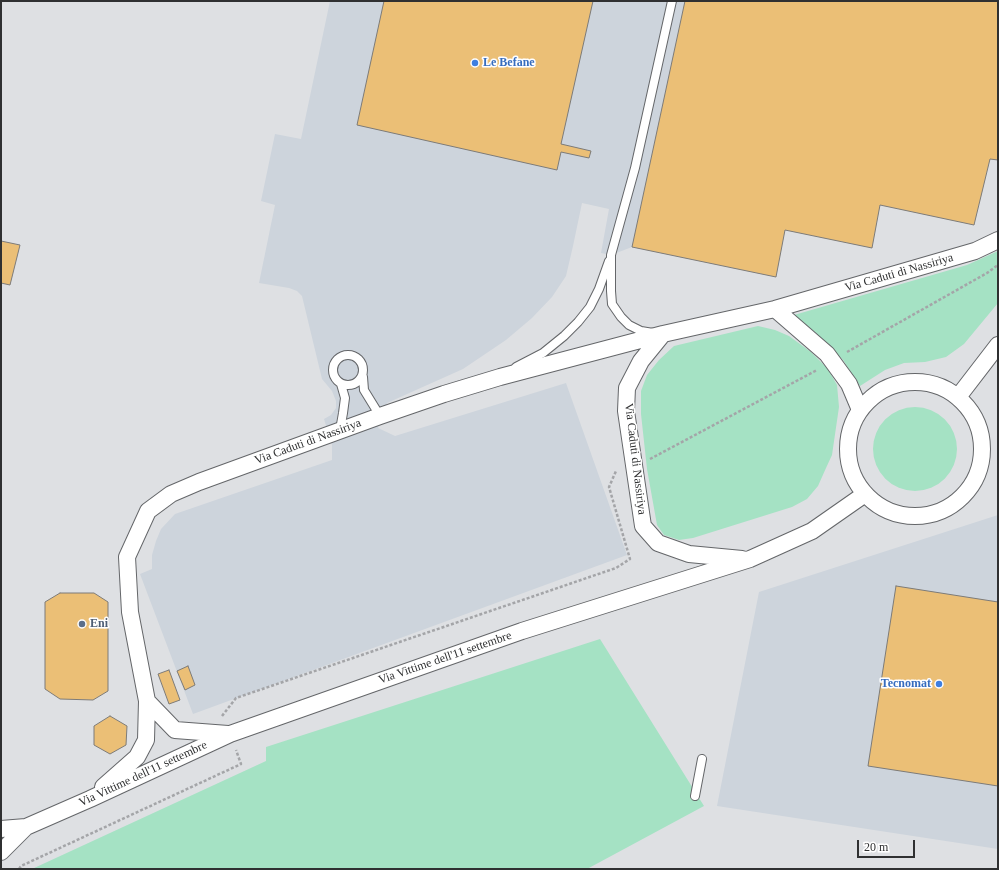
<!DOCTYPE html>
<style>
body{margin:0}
#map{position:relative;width:999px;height:870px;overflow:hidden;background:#dee0e3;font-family:Georgia,serif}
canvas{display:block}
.frame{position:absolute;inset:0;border:2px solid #2f3031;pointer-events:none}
.scale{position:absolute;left:857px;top:840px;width:58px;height:18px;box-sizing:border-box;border:2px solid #2f3031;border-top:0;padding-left:5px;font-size:12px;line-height:14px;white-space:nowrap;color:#2f3031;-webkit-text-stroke:3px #fff;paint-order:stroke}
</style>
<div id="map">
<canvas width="999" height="870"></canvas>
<div class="frame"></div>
<div class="scale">20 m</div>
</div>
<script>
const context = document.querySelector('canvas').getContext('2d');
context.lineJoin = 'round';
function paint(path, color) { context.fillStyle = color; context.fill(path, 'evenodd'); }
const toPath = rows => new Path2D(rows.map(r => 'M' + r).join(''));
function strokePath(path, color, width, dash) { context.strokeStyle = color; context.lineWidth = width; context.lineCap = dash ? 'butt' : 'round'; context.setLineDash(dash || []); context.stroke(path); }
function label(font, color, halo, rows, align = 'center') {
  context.font = font + ' Georgia,serif'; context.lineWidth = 3; context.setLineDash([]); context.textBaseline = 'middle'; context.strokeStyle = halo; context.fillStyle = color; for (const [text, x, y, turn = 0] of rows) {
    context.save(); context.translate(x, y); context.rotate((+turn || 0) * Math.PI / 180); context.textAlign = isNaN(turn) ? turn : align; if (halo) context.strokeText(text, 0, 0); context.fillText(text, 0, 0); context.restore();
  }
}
paint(toPath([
 [330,1,998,1,998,160,990,159,974,225,880,205,872,248,785,230,776,277,632,247,611,255,601,253,609,209,582,203,573,246,566,276,552,297,532,318,506,340,463,369,387,403,378,428,395,436,566,383,627,555,193,714,140,574,152,569,152,555,156,541,161,529,175,514,332,460,332,445,324,419,331,415,336,408,336,401,332,391,322,379,302,296,297,291,289,288,259,283,275,205,261,201,275,134,301,139],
 [998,515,998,849,717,806,759,592]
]), '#cdd4dc');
paint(toPath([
 [998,251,998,303,964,344,946,357,925,362,904,363,885,370,860,386,843,360,816,333,794,315,967,265],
 [758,326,775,330,789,336,811,352,828,369,837,385,839,407,832,455,826,468,818,486,807,499,792,507,693,538,679,540,664,535,657,525,647,469,641,414,641,391,647,375,659,360,674,346],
 '873 449a42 42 0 1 1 84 0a42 42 0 1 1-84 0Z',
 [600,639,704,806,587,869,32,869,266,761,266,747]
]), '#a5e2c4');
const building = toPath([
 [384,1,593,1,561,144,591,151,589,158,561,152,557,170,357,125,384,1],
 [685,1,998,1,998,160,990,159,974,225,880,205,872,248,785,230,776,277,632,247,685,1],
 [1,241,20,245,10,285,1,283,1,241],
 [896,586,998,602,998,786,868,766,896,586],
 [60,593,94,593,108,602,108,691,93,700,60,699,45,689,45,602,60,593],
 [188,666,195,685,185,690,177,671,188,666],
 [169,670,180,700,169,704,158,674,169,670],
 [110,716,127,726,126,745,110,754,94,745,94,726,110,716]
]);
paint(building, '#ebbf76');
strokePath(building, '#7d7b78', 1);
const service = toPath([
 [653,333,641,331,629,325,621,317,612,304,611,291,611,255,635,168,672,1],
 '333 370a15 15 0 1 1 30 0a15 15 0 1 1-30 0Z',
 [516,367,543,353,564,336,578,322,590,307,599,289,609,261],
 [363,377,364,390,380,416],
 [340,430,343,413,345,398,341,384],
 [695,796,702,759]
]);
const minor = toPath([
 [775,309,827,354,849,384,860,410],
 '848 449a67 67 0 1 1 134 0a67 67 0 1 1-134 0Z',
 [958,397,998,345],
 [742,559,689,554,658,543,643,526,626,411,627,388,641,361,663,334,775,309,975,251,998,240],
 [147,701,175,730,228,734],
 [103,787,137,757,146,740,147,701,130,612,127,557,148,511,171,494,199,482,380,416,444,394,500,377,663,334],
 [1,829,26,827,90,799,230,734,522,631,750,559,812,531,865,494],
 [1,852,26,827]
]);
strokePath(service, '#646669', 10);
strokePath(minor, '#646669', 18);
strokePath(toPath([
 [847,352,987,273,998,265],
 [650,459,817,370],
 [222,716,236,698,616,568,630,559,609,487,616,471],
 [19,869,21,866,241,764,236,750]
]), '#a4a5a8', 2.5, [3, 2]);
strokePath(service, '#fff', 8);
strokePath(minor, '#fff', 16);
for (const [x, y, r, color] of [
 [475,63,4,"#3f7fe0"],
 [82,624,4,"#5c6f8a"],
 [939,684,4,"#3f7fe0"]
]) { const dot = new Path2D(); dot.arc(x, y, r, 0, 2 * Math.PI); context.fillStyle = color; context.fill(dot); strokePath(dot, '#fff', 1.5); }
label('bold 12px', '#366cbe', '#fff', [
 ["Le Befane",483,63],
 ["Tecnomat",931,684,"right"]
], 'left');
label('12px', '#2f3031', '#fff', [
 ["Via Caduti di Nassiriya",899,273,-16],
 ["Via Caduti di Nassiriya",308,442,-20],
 ["Via Caduti di Nassiriya",635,459,83],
 ["Via Vittime dell'11 settembre",445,658,-19],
 ["Via Vittime dell'11 settembre",143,774,-25]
]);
label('bold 12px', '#4e5e75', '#fff', [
 ["Eni",90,624]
], 'left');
</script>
